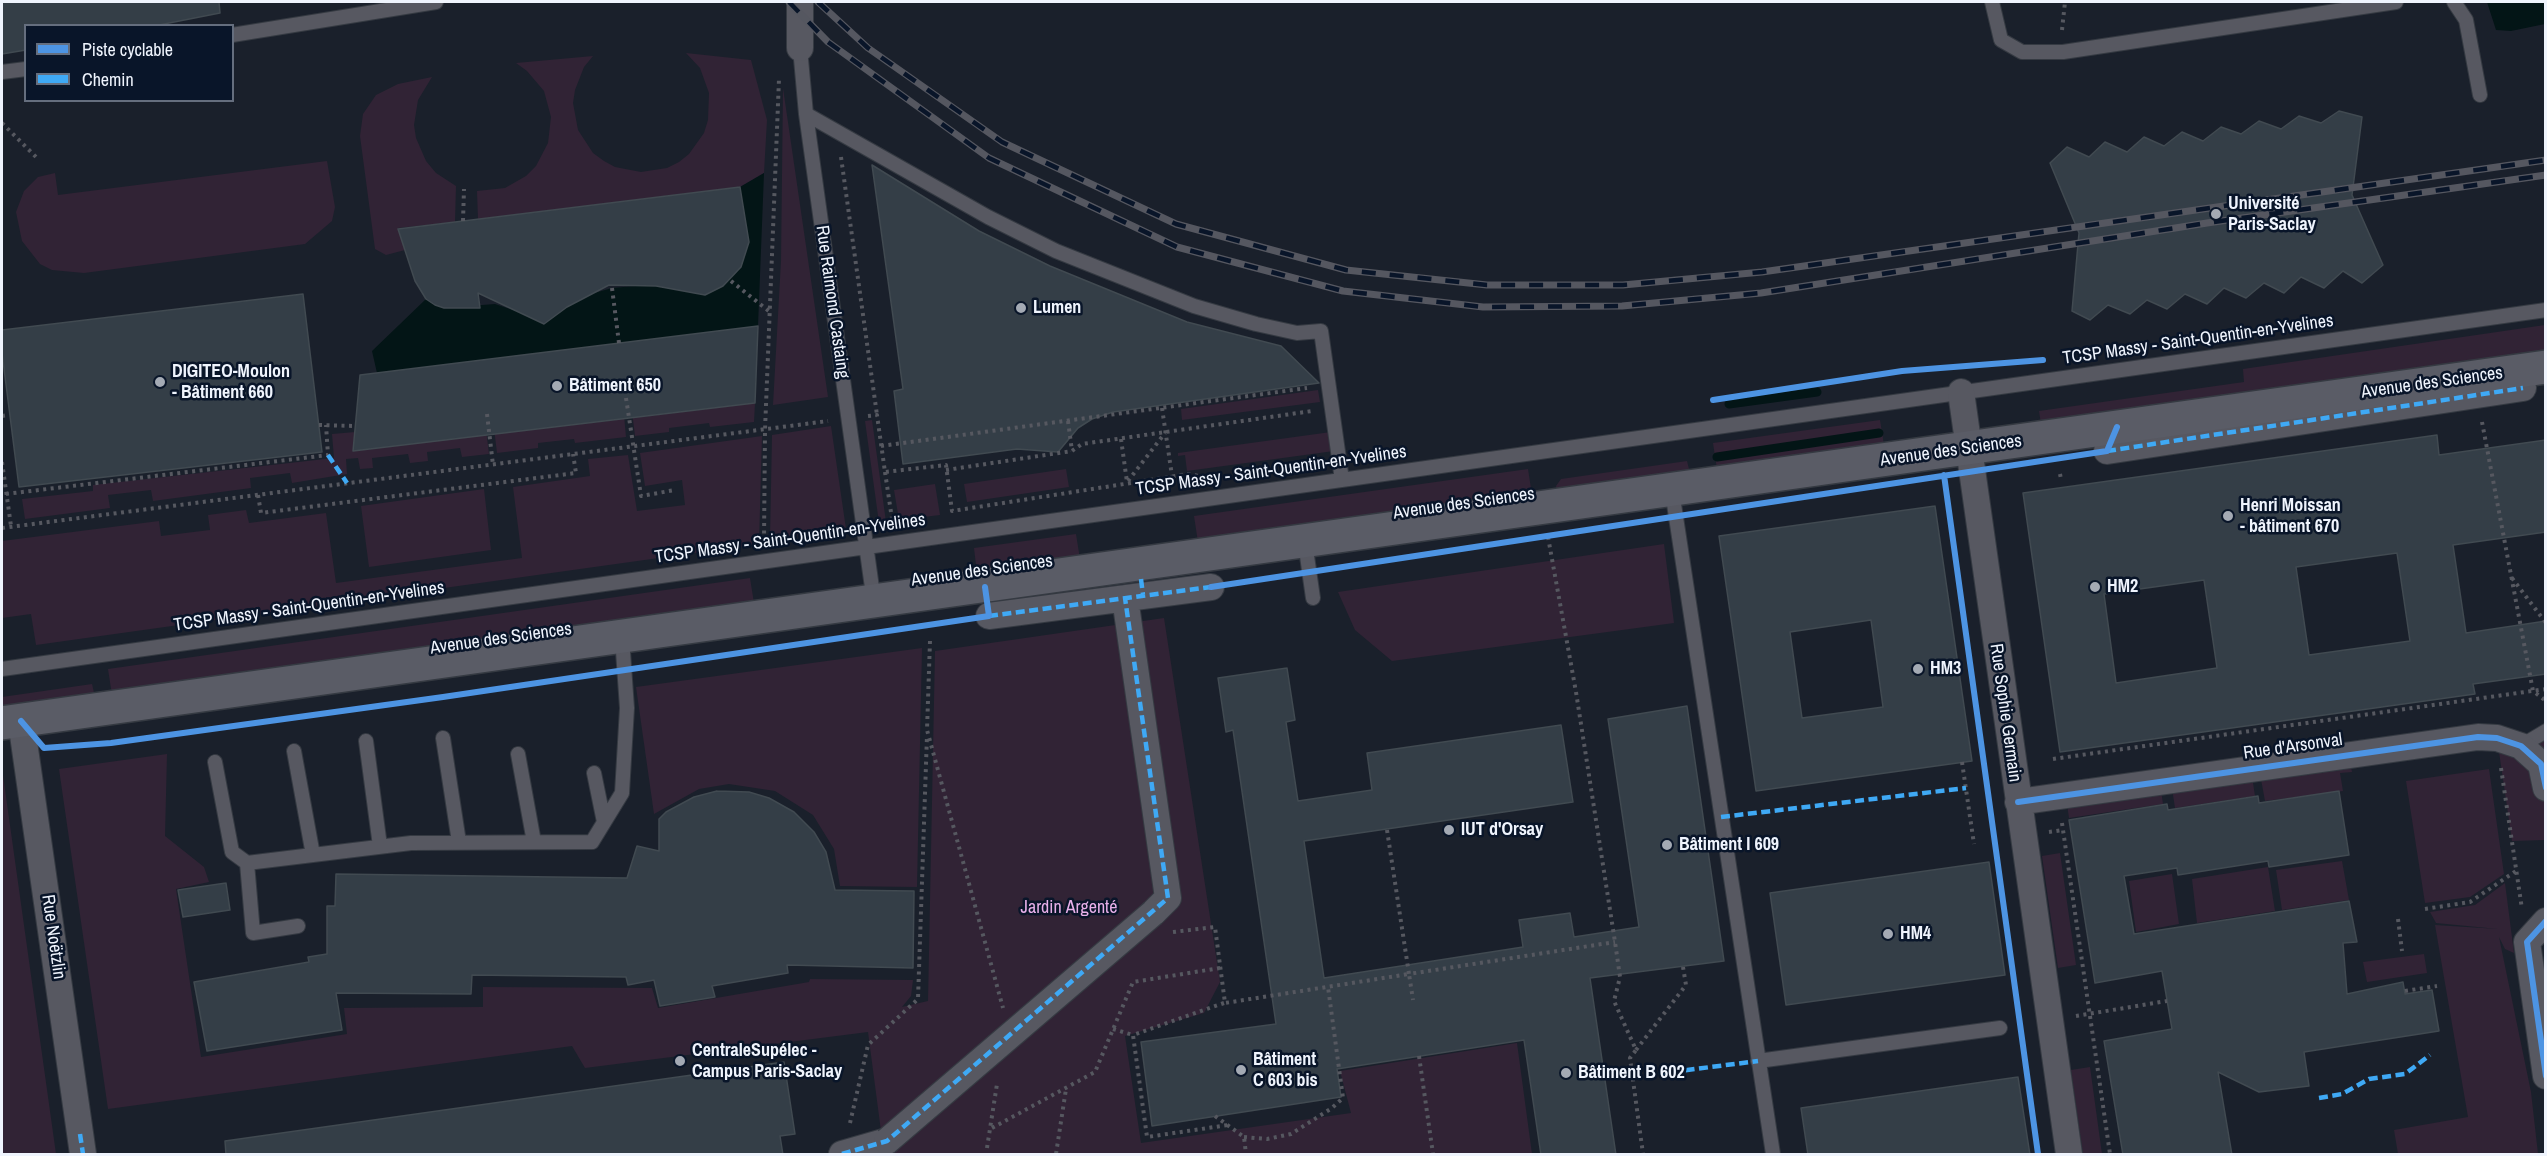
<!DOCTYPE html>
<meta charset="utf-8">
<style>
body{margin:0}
#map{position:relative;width:2547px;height:1156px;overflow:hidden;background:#1a202b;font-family:"Archivo Narrow",sans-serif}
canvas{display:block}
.frame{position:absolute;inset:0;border:3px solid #eff4fd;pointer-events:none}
.legend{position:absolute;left:24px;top:24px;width:210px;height:78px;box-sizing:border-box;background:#091529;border:2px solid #656e7e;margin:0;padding:8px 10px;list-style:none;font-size:18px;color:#eff4fd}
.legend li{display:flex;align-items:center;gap:12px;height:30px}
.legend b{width:30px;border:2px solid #656e7e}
</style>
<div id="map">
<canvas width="2547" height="1156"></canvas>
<div class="frame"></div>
<ul class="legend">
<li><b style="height:8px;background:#4d94e3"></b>Piste cyclable</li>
<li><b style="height:8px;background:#3fa9f5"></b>Chemin</li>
</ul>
</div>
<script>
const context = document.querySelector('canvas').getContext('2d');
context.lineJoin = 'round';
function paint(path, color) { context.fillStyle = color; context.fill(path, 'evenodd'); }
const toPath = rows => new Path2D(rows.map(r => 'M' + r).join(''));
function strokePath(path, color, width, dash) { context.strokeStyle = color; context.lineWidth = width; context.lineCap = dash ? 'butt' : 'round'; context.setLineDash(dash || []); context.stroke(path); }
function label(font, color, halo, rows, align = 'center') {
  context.font = font + ' "Archivo Narrow",sans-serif'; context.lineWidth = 5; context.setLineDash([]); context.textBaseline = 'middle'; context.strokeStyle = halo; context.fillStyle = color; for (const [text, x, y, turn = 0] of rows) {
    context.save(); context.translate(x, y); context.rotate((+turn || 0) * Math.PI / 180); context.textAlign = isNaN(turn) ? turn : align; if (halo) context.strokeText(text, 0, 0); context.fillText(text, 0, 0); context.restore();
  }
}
paint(toPath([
 [686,53,751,60,767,120,764,173,740,187,478,219,477,191,505,188,526,176,536,166,548,143,551,117,544,91,527,71,516,63,593,56,584,67,575,90,573,103,578,130,593,153,604,161,615,167,641,172,667,168,679,162,689,154,704,133,708,120,709,93,700,68],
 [432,77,418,100,414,125,416,138,426,161,436,173,456,186,455,222,398,228,405,250,386,255,375,249,360,136,363,114,376,95,398,84],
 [783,88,828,397,773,405,781,261],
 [327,161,335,207,332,221,305,244,84,273,52,270,40,264,22,241,16,212,24,191,38,177,55,173,58,195],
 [2545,325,2545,353,2041,424,2039,411,2244,382,2243,369],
 [1318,390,1320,402,1182,420,1181,409],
 [631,403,641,417,755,403,754,422,710,427,709,423,669,428,669,432,635,436],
 [623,404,626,437,575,443,574,439,538,443,538,448,497,453,493,420,503,433,616,420],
 [872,420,886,522,879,523,865,421],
 [1880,420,1884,445,1717,469,1713,443],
 [485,421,489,454,462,457,460,448,427,452,428,461,410,463,408,454,372,458,373,468,360,469,358,458,346,459,347,474,292,483,290,473,250,478,251,488,153,501,151,490,108,495,110,508,25,519,22,499,93,491,93,485,334,458,332,434,355,432,354,451,477,436],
 [831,426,846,529,770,539,772,435],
 [1331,432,1334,451,1187,471,1185,455,1178,456,1178,453],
 [762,436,759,544,36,645,31,614,2,618,2,541,159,521,161,536,210,530,208,515,246,510,249,523,326,513,336,583,522,558,513,487,590,476,588,459,628,455,637,511,685,505,682,480,645,486,640,453],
 [1687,461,1690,473,1557,491,1556,486,1561,479],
 [1066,469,1069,487,967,502,964,484],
 [1528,469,1532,495,1198,542,1194,516],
 [935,484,940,515,899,520,894,490],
 [484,489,491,550,369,567,361,506],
 [1076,534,1080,559,977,574,974,548],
 [1664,544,1674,623,1392,661,1355,630,1338,592],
 [750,578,754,603,112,695,108,669],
 [1164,618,1220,982,1204,1013,1125,1036,1141,1143,1351,1113,1340,1071,1517,1043,1532,1154,884,1154,868,1032,585,1068,572,1046,108,1109,59,769,167,754,165,836,204,867,209,882,176,889,201,1057,347,1034,344,1008,483,1007,483,987,652,988,658,1008,809,982,810,979,913,980,911,996,902,1007,928,1001,935,651],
 [922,648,917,887,840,886,834,849,813,815,775,791,729,784,699,789,654,814,636,687],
 [92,684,95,697,2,710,2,697],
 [2545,731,2545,840,2512,841,2497,738,2541,763,2538,734],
 [2348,750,2352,772,2340,773,2343,791,2265,801,2258,763],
 [2250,763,2255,796,2175,808,2170,775],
 [2,768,56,1154,2,1154],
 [2489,769,2504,874,2470,897,2425,903,2406,781],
 [2159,776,2163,804,2069,818,2065,791],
 [2060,853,2076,965,2058,968,2042,856],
 [2342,861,2349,900,2282,910,2276,870],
 [2268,867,2275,911,2197,923,2192,879],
 [2172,874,2179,924,2136,932,2129,881],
 [2505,883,2514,953,2505,949,2499,937,2531,1092,2538,1154,2398,1154,2394,1130,2468,1117,2435,925,2498,929,2436,923,2430,912,2475,905],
 [2424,954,2427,973,2367,982,2363,962],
 [2090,1067,2102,1154,2083,1154,2071,1070]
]), '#312335');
paint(toPath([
 [2487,2,2545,2,2545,24,2511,31,2496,30],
 [764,173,758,326,377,373,372,351,426,299,444,308,495,304,540,319,591,294,612,288,647,285,708,292,723,286,741,267,749,242,740,187]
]), '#031516');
strokePath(toPath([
 [1729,404,1817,392],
 [1717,457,1879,433]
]), '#031516', 9);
const building = toPath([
 [2,2,219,2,220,13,154,26,26,26,26,50,2,54,2,2],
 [2339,111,2362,117,2352,195,2383,265,2362,283,2343,271,2324,288,2301,277,2284,293,2264,283,2246,298,2224,288,2207,304,2185,294,2167,309,2147,300,2130,314,2108,305,2090,320,2072,311,2079,233,2050,163,2067,147,2089,157,2105,142,2127,152,2144,137,2164,146,2182,132,2203,141,2221,127,2241,134,2259,121,2281,129,2299,116,2321,123,2339,111],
 [872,165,979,231,1050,266,1187,322,1281,346,1319,383,1113,412,1092,419,1078,428,1058,452,1017,449,903,464,894,391,903,389,872,165],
 [740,187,749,242,741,267,723,286,705,295,656,286,609,285,567,307,544,324,478,293,480,308,444,308,435,305,426,299,415,281,398,229,740,187],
 [303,294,322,452,19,487,2,353,2,330,303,294],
 [758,326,755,403,353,451,360,375,758,326],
 [2437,435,2439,455,2546,440,2546,532,2453,545,2466,633,2546,621,2546,674,2473,684,2475,694,2060,752,2023,493,2437,435],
 [2397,553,2410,641,2309,655,2296,567,2397,553],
 [2204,580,2217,668,2116,683,2104,594,2204,580],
 [1935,506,1972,761,1756,791,1719,536,1935,506],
 [1871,620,1883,707,1802,718,1790,632,1871,620],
 [1287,668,1295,720,1286,722,1298,801,1372,790,1367,753,1561,725,1573,802,1304,841,1324,978,1523,947,1519,920,1570,913,1574,937,1639,927,1608,719,1687,706,1724,961,1590,978,1616,1155,1541,1155,1524,1040,1337,1069,1341,1097,1152,1126,1141,1042,1276,1024,1233,730,1226,732,1218,678,1287,668],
 [717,791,749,792,769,798,794,812,814,832,826,852,835,890,914,891,913,968,787,965,788,973,712,986,715,997,660,1006,654,980,628,985,626,977,472,975,471,994,336,993,342,1030,207,1051,194,982,309,962,308,957,327,954,327,906,335,906,336,874,627,878,637,846,659,851,659,819,666,812,694,797,717,791],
 [2339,791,2349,855,2269,867,2268,861,2178,875,2177,868,2124,876,2134,934,2349,901,2357,942,2343,943,2347,994,2403,982,2405,994,2432,990,2439,1031,2304,1052,2309,1086,2259,1092,2218,1072,2232,1155,2123,1155,2104,1041,2172,1029,2162,971,2095,983,2069,820,2167,804,2168,810,2258,796,2259,803,2339,791],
 [1989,862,2005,975,1786,1005,1770,893,1989,862],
 [226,883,230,910,183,917,178,890,226,883],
 [784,1062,795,1134,780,1136,783,1155,226,1155,225,1141,784,1062],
 [2018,1077,2030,1155,1808,1155,1801,1108,2018,1077]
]);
paint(building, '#343e47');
strokePath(building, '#414a51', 1.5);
const lane = toPath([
 [1992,2,2001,40,2022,52,2063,52,2396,2],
 [2454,2,2466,20,2480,95],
 [232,35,436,2],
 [800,48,806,114,874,602],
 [2,72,26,69],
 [806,114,988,217,1056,251,1194,306,1256,324,1297,333,1321,331,1342,480],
 [1672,491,1773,1154],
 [1305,542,1313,598],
 [2,669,2546,310],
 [443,738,459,842],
 [366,741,380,846],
 [2521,746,2546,731],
 [294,751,313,855],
 [518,754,534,842],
 [215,762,232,852,247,863,411,843,592,842,622,793,627,708,622,637],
 [594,773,604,822],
 [247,863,253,933,298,926],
 [1758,1061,2000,1028]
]);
const street = toPath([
 [800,2,800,48],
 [1961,392,2069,1154],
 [2107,451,2523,388],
 [1125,598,1168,898,1153,913],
 [989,616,1211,587],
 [21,721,83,1154],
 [2018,802,2478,737,2497,738,2521,746,2541,764,2546,788],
 [2546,921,2527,942,2546,1076],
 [842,1154,887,1141]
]);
const secondary = toPath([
 [2,723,2546,367]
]);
strokePath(lane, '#353a42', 16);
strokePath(street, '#353a42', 28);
strokePath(secondary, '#353a42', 36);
strokePath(toPath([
 [2062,30,2065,2],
 [2,123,38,159],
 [841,157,877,415],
 [463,221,464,189],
 [731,281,770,312],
 [612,288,619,343],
 [626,398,641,496,675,490],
 [1162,408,1172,476],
 [487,414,493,465],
 [2,416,9,415],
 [868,416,877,415,885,472,946,465,952,511,1188,474,1199,476],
 [1068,421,1072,451],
 [2482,422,2533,691,2546,701],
 [319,425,355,426],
 [1121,439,1127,482],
 [881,446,1307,388],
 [2,462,11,526],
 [946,470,1072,451,1082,444,1312,411],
 [885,472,892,519],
 [2060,474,2061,479],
 [1128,481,1165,433],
 [6,494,328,455,326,425],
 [258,495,261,513,576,473,573,454],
 [2,528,828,421],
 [1548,537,1576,692,1615,942,1620,977,1614,1001,1636,1050,1630,1058,1643,1154],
 [764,541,765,430,779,79],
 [2512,578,2546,623],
 [930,641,927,730,1003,1008],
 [2053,759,2546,689],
 [1962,762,1974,844],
 [2501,768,2522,909],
 [2062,823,2110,1154],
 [1387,830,1409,974,1615,942],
 [2049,832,2063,830],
 [2425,909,2470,902,2516,871],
 [2398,919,2402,951],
 [1173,932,1215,927,1225,1003,1409,974,1413,1000],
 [2405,991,2437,986],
 [1224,1003,1133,1035,1147,1137,1228,1125],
 [2076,1016,2167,1001],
 [1113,1029,1133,1035],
 [1636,1050,1686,985,1683,967],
 [1419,1056,1433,1154],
 [1215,1116,1244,1137,1246,1154],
 [850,1123,868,1045,918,999,927,735],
 [992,1128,1095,1072,1133,982,1220,968],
 [1244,1137,1267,1139,1291,1134,1332,1108,1343,1098,1328,987],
 [987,1148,997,1084],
 [1056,1154,1066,1089]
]), '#565860', 4, [3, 4.5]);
strokePath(lane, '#575861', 14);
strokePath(street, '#575861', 26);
strokePath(secondary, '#5a5c66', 33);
const rail = toPath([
 [789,2,828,42,989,158,1177,247,1343,291,1483,307,1622,306,1761,293,2207,223,2546,175],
 [818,2,868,48,1002,142,1176,224,1346,270,1487,285,1623,285,1762,272,2546,160]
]);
strokePath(rail, '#555760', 7);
strokePath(rail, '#091529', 4.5, [14]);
const streetBridge = toPath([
 [887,1141,1153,913]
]);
strokePath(streetBridge, '#353a42', 28, []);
strokePath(streetBridge, '#575861', 26);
strokePath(toPath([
 [2107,451,2523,388],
 [328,455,347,483],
 [1141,579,1143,595],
 [989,616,1211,587],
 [1721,817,1966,788],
 [1632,1077,1758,1061],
 [2319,1098,2342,1094,2369,1079,2405,1074,2430,1055],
 [80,1134,83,1154],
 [842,1154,887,1141,1168,898,1125,598]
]), '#3fa9f5', 4.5, [9, 4.5]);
strokePath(toPath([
 [1713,400,1902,371,2043,360],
 [1944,475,2038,1154],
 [1211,587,2107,451,2117,427],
 [21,721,44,748,111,743,443,697,989,616,985,587],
 [2018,802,2478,737,2497,738,2521,746,2541,764,2546,788],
 [2546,921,2527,942,2546,1076]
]), '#4d94e3', 6);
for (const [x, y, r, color] of [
 [2216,214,6,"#a4aab4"],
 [1021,308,6,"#a4aab4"],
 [160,382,6,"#a4aab4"],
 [557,386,6,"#a4aab4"],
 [2228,516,6,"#a4aab4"],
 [2095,587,6,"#a4aab4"],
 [1918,669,6,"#a4aab4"],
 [1449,830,6,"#a4aab4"],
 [1667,845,6,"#a4aab4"],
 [1888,934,6,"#a4aab4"],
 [680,1061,6,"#a4aab4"],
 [1241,1070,6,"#a4aab4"],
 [1566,1073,6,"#a4aab4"]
]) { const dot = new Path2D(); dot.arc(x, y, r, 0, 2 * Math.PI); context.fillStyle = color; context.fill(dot); strokePath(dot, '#091529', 2); }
label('bold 18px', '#eff4fd', '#091529', [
 ["Université",2228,204],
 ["Paris-Saclay",2228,225],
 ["Lumen",1033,308],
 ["DIGITEO-Moulon",172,372],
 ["- Bâtiment 660",172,393],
 ["Bâtiment 650",569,386],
 ["Henri Moissan",2240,506],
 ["- bâtiment 670",2240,527],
 ["HM2",2107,587],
 ["HM3",1930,669],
 ["IUT d'Orsay",1461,830],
 ["Bâtiment I 609",1679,845],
 ["HM4",1900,934],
 ["CentraleSupélec -",692,1051],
 ["Campus Paris-Saclay",692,1072],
 ["Bâtiment",1253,1060],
 ["C 603 bis",1253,1081],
 ["Bâtiment B 602",1578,1073]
], 'left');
label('18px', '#eff4fd', '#091529', [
 ["Rue Raimond Castaing",832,302,82],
 ["TCSP Massy - Saint-Quentin-en-Yvelines",2198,340,-8],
 ["Avenue des Sciences",2432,383,-8],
 ["Avenue des Sciences",1951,451,-8],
 ["TCSP Massy - Saint-Quentin-en-Yvelines",1271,471,-8],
 ["Avenue des Sciences",1464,504,-8],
 ["TCSP Massy - Saint-Quentin-en-Yvelines",790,539,-8],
 ["Avenue des Sciences",982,571,-8],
 ["TCSP Massy - Saint-Quentin-en-Yvelines",309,607,-8],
 ["Avenue des Sciences",501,639,-8],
 ["Rue Sophie Germain",2005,713,82],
 ["Rue d'Arsonval",2293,747,-8],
 ["Rue Noëtzlin",53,937,82]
]);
label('18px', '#e8b0ea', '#091529', [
 ["Jardin Argenté",1069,908]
]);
</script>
